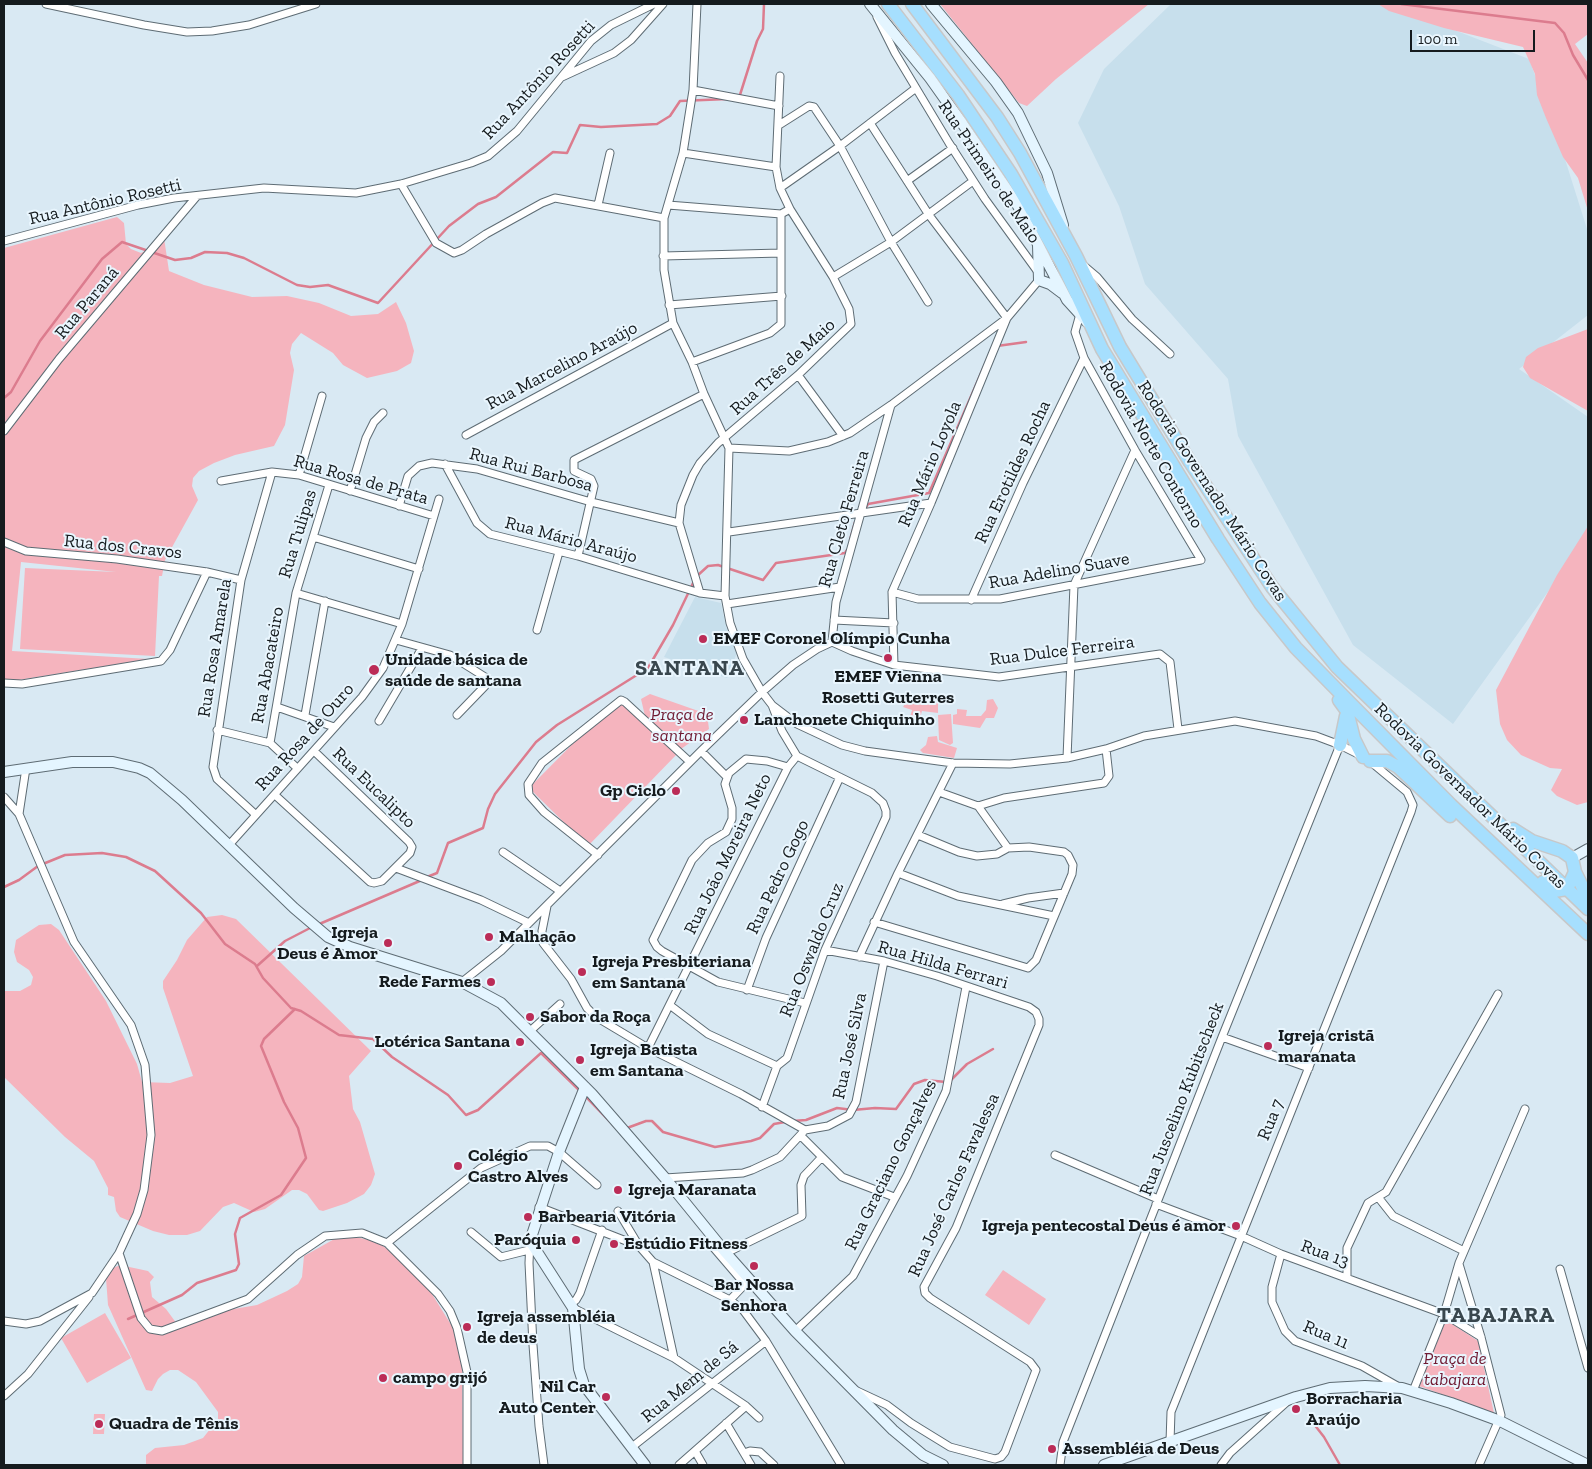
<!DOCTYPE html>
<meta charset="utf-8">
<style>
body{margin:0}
#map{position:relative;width:1592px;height:1469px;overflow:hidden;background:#d9e9f3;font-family:"Zilla Slab",serif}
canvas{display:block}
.frame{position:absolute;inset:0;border:5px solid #151b1e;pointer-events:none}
.scale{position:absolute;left:1410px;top:30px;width:125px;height:22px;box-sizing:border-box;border:2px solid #151b1e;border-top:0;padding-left:6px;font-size:15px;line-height:18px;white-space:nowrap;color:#151b1e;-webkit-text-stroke:4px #e9f6fe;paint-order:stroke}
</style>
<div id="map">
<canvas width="1592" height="1469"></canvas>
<div class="frame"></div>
<div class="scale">100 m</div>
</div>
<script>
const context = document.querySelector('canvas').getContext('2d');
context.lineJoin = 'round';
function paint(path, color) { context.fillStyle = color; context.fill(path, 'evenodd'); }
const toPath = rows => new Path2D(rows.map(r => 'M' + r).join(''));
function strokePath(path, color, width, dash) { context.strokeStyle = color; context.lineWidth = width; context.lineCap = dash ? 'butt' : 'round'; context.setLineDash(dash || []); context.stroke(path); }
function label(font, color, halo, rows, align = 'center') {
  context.font = font + ' "Zilla Slab",serif'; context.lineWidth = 4; context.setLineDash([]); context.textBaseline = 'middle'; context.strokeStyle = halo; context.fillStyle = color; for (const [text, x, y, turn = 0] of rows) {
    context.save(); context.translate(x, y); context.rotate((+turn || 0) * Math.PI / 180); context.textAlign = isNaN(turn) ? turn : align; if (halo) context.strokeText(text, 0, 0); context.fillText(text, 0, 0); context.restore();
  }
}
paint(toPath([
 [1171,4,1387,4,1529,59,1558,137,1587,229,1588,315,1519,369,1588,417,1588,536,1453,724,1353,645,1238,436,1228,379,1145,284,1119,206,1078,123,1104,69],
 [695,597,721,603,726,627,737,653,727,678,664,657]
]), '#c7dfec');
paint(toPath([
 [940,4,1149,4,1056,79,1027,106,1019,103],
 [1378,4,1588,4,1588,34,1575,44,1588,63,1588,211,1578,178,1563,157,1546,118,1537,95,1535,74,1523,47,1444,28,1389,11],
 [117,217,124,223,126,244,131,249,141,253,151,248,164,238,169,271,204,285,252,297,287,296,319,303,351,316,378,314,396,302,406,323,414,351,411,363,397,371,367,378,343,365,333,353,301,333,292,344,290,353,294,370,285,425,274,446,235,455,214,463,199,471,193,478,192,486,198,500,165,560,162,576,159,576,155,656,20,649,25,568,116,572,21,562,12,651,149,659,12,681,4,679,4,248],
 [1588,329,1588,411,1530,378,1523,367,1526,357,1538,348],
 [1588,526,1588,802,1577,805,1557,796,1551,790,1562,769,1550,768,1521,755,1507,740,1500,724,1496,690,1557,575],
 [650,694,707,714,709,729,681,749,645,716,641,699],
 [619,697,677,754,588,846,529,788],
 [993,699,998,708,994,718,986,718,980,728,953,724,953,715,957,714,957,709,967,710,966,716,981,716,986,710,987,700],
 [914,700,921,704,938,701,938,713,922,711,920,718,910,717,912,710,903,707,907,701],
 [951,714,953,743,950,745,939,740,938,715],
 [937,736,938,742,957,748,954,758,923,753,920,750,926,745,928,737],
 [222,915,236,919,371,1051,349,1076,353,1109,360,1122,375,1174,371,1185,364,1194,347,1203,323,1211,319,1210,307,1194,299,1190,292,1190,265,1209,254,1212,234,1203,223,1207,200,1231,187,1235,169,1235,153,1231,120,1217,116,1211,114,1197,108,1195,108,1188,94,1161,65,1137,4,1077,4,991,20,991,31,985,33,977,29,970,17,962,14,952,16,940,39,925,51,924,59,930,106,1001,137,1064,142,1082,170,1083,193,1076,163,988,163,981,177,960,187,940,207,917],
 [351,1236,378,1242,406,1264,427,1286,455,1331,462,1355,463,1465,146,1465,146,1455,155,1448,184,1445,203,1438,218,1419,218,1412,196,1382,178,1370,170,1370,163,1374,158,1379,152,1391,146,1390,108,1305,106,1278,111,1269,120,1265,148,1271,154,1277,150,1282,152,1297,166,1309,177,1324,193,1324,228,1310,257,1305,287,1291,298,1284,302,1277,304,1256,338,1237],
 [1003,1270,1046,1299,1029,1325,985,1295],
 [105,1313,131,1358,87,1383,61,1338],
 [1446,1320,1478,1341,1494,1413,1419,1386],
 [94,1414,105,1414,104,1434,93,1434]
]), '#f5b4be');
strokePath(toPath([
 [1401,4,1555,23,1564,33,1573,55,1588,80],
 [739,98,757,41,763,29,764,4],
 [997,346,1026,342],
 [4,398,11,392,40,341,102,259,122,242,175,260,191,258,205,252,227,253,244,258,297,285,310,287,328,285,378,303,449,226,478,204,496,197,553,152,567,153,580,125,601,127,657,124,670,116,680,101,727,99],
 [865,509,868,504,929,493,992,348],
 [850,540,855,522],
 [697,576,708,566,718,565,763,580,776,563,845,553,847,550],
 [427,877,437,873,448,843,483,828,488,809,495,794,536,742,557,725,648,668,673,625,694,581],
 [4,887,19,880,38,866,65,855,102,853,126,857,155,871,201,913,225,944,255,964,263,978,291,1008,301,1011,339,1035,373,1039,392,1057,448,1095,466,1115,478,1110,541,1053,580,1091],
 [317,925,422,880],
 [257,966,285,941,312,927],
 [951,1080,967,1064,993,1049],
 [584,1095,619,1131],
 [793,1121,806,1120,837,1108,853,1110,875,1108,896,1109,914,1084,925,1080,946,1082],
 [627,1128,646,1121,652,1121,663,1132,715,1147,751,1141,760,1138,774,1124,785,1122],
 [128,1319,182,1295,197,1283,236,1270,239,1264,235,1234,240,1218,281,1195,306,1158,298,1128,284,1102,261,1046,264,1039,295,1009],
 [1310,1419,1324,1437,1340,1465]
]), '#dc7c8e', 2.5);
const street = toPath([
 [46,4,144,25,187,32,212,31,249,25,316,4],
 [697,4,693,90,683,153,664,218,664,270,673,323,692,362,704,394,729,448,725,596,730,623,743,659,762,692,772,705,797,724,842,745,865,751,953,763,1010,764,1067,758,1106,749,1144,736,1235,721,1316,736,1340,745,1362,756],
 [877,17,895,53,949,143,985,199,1038,272],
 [562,77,614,53,631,40,663,4],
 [693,90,779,106],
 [870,123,929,215,1007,318],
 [779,125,809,106,814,107,840,146,891,242,928,302],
 [683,153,776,167],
 [907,181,953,148],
 [401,184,436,243,454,253,462,250,486,234,542,203,555,198,664,218],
 [780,188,840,146,916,88],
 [598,205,610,153],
 [668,205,781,214],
 [4,241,138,205,174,198,264,188,356,193,401,184,471,163,488,156,517,131,591,41,611,25,654,4],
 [663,256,781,253],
 [1084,266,1097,277,1132,319,1170,354],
 [833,277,891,242,973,181],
 [669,305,782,296],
 [692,362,770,333,781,324,781,214,790,209,780,188,776,167,780,76],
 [798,375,843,436],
 [4,431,59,359,197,196],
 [466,435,673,323],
 [729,448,789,451,828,442,850,433,891,405,1007,318,1039,280],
 [445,464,477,523,490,534,578,556,700,593,725,596],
 [299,475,322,396],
 [221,481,272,472,299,475,434,516],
 [350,491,366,438,374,422,383,413],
 [399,506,408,476,419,466,432,463,477,469,591,502,679,523],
 [729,532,931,503],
 [313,537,419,569],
 [4,542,26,551,117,559,207,572,241,580],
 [578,556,594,486,591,479,574,471,574,460,704,394],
 [892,592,918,599,1000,599,1201,560,1135,450,1084,358,1075,332,1080,314],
 [296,593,402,624],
 [700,593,679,523,681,505,693,475,700,463,718,443,798,375,851,324,849,309,833,277,790,209],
 [971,600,1023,483,1084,358],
 [727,604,840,587],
 [834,620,894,623],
 [537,630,559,552],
 [396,640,450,655,485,677,485,686,457,715],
 [832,642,852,651,894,665,999,677,1160,654,1170,662,1178,729],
 [832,642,836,602,891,405],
 [894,665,892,592,931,503,1007,318],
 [4,683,22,684,161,661,170,650,207,572],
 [277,707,334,727],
 [305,715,325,601],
 [379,721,422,648],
 [217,730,270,743,297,768],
 [270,743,296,593,329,485],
 [701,751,727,777],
 [1067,758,1074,585,1135,450],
 [788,767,767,761,746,759,729,773,725,784,732,808,732,819,726,832,708,843,692,860,653,940,657,947,662,951,718,982,805,1003],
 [939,792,978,806,1008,848],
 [275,795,370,882,374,883,382,881,410,853,412,847,409,842,314,751],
 [4,797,19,814,74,942,131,1025,145,1065,151,1135,144,1190,137,1214,119,1253,92,1293,40,1321,26,1324,4,1321],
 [978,806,1004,798,1104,783,1109,776,1106,749],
 [19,814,26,768],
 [255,814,217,779,213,767,241,580,272,472],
 [229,845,362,697,383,668,402,624,439,499],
 [503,852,560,891],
 [598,855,544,812,529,795,528,784,542,763,621,700,625,702,690,762],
 [396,868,481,900,529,923],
 [898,873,958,896,1054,916],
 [1003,904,1028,898,1064,893],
 [547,906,542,931,543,943,571,979,587,1008,596,1017,648,1048,741,1094,805,1130],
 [874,922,1028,968,1036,960,1072,874,1073,865,1068,855,1064,852,1029,847,1008,848,997,854,977,856,959,852,918,835],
 [825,950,884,961,937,976,1029,1007,1036,1012,1039,1019,1039,1025,956,1228,924,1287,925,1293,930,1298,1030,1362,1036,1370,1005,1452,1001,1457,995,1459,950,1447,911,1423,887,1405,857,1391],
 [859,957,898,873,953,763],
 [462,982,501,951,701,751,762,692,793,665,817,649,832,642],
 [747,990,766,938,840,777],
 [671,1006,708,1034,777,1066],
 [529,1032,560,1004],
 [1222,1037,1309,1068],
 [648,1048,788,767,797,756],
 [762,1107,777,1066,787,1058,825,950,886,817,886,811,883,803,872,793,797,756,782,731,772,705],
 [801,1136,842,1177,894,1197],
 [1055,1155,1158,1199],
 [665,1178,743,1173,752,1170,780,1157,805,1130,828,1126,849,1115,856,1102,884,961],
 [1378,1197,1393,1216,1464,1251],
 [1156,1204,1241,1236,1281,1254,1444,1314,1481,1337],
 [539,1207,639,1246],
 [618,1211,639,1246,653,1262,730,1300,743,1310,766,1341,841,1465],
 [471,1232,501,1257,529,1250],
 [530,1241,529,1263,533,1345,539,1426,544,1465],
 [387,1243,481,1168,530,1146,548,1146,559,1152,597,1185],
 [713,1247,743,1282],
 [119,1253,141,1318,150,1329,162,1331,248,1299,297,1255,325,1236,362,1233,387,1243,438,1294,450,1311,457,1328,467,1372,467,1465],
 [726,1253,802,1216,801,1185,804,1176,821,1158],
 [1281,1254,1272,1287,1272,1302,1285,1331,1295,1341,1362,1366,1399,1387],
 [653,1262,674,1358],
 [1459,1264,1481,1337,1501,1415,1479,1465],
 [1560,1269,1588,1368],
 [1347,1278,1347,1248,1368,1203,1386,1192,1498,994],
 [730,1300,749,1280],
 [570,1304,576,1300,580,1293,602,1230],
 [573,1308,674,1358,746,1406,759,1418],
 [795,1331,853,1276,907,1176,946,1091,966,987],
 [1413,1391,1444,1314,1459,1263,1525,1109],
 [4,1396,28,1374,89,1297],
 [726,1423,751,1465],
 [1170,1442,1171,1412,1411,812,1413,805,1407,792,1371,762],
 [632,1447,766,1341],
 [695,1451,703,1465],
 [744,1453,750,1451,760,1452,774,1465],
 [679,1465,746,1406],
 [1060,1465,1063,1442,1222,1037,1340,745],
 [1221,1465,1230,1453,1288,1401]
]);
const secondary = toPath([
 [870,4,930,78,962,123,1018,206,1067,300,1087,322],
 [931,4,996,82,1018,113,1047,173,1063,225],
 [1038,245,1039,280,1050,284,1062,293],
 [4,772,72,762,113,762,139,768,150,773,182,800,294,908,328,937,350,947,462,982,501,1003,592,1094,665,1178,726,1253,795,1331,893,1430,923,1455,943,1465],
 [1572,858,1588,849],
 [585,1087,559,1152,530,1241,573,1308,579,1369,584,1385,645,1465],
 [1104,1465,1296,1397,1330,1388,1365,1386,1402,1388,1451,1403,1500,1421,1588,1465]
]);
const highway = toPath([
 [888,4,958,95,1011,174,1062,263,1102,349,1218,539,1260,603,1296,648,1348,701,1451,805,1588,934],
 [912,4,997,117,1020,153,1076,256,1120,347,1190,462,1272,587,1337,667,1588,909],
 [1339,700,1347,711,1354,739,1363,757],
 [1340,745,1346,716],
 [1370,761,1387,761,1398,767,1450,816],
 [1513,829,1532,841,1562,851,1572,858,1575,872,1567,889,1554,891,1543,882],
 [1575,872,1588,898]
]);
strokePath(street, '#5e6c74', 9);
strokePath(secondary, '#5e6c74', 12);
strokePath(highway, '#c7c8c9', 15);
strokePath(street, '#fff', 7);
strokePath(secondary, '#e4f5ff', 10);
strokePath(highway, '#a6dffe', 12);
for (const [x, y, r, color] of [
 [703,639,5,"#bb2c57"],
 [888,658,5,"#bb2c57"],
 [374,670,6,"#bb2c57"],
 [744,720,5,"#bb2c57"],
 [676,791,5,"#bb2c57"],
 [489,937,5,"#bb2c57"],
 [388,943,5,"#bb2c57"],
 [582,972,5,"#bb2c57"],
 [491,982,5,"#bb2c57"],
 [530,1017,5,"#bb2c57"],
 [520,1042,5,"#bb2c57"],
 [1268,1046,5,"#bb2c57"],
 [580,1060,5,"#bb2c57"],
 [458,1166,5,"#bb2c57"],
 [618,1190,5,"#bb2c57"],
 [528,1217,5,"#bb2c57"],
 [1236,1226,5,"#bb2c57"],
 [576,1240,5,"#bb2c57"],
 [614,1244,5,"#bb2c57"],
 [754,1266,5,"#bb2c57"],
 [467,1327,5,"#bb2c57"],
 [383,1378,5,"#bb2c57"],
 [606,1397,5,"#bb2c57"],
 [1296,1409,5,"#bb2c57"],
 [99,1424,5,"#bb2c57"],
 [1052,1449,5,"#bb2c57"]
]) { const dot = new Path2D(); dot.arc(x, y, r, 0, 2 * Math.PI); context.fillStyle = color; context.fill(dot); strokePath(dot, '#e9f6fe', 2); }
label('18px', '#151b1e', '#e9f6fe', [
 ["Rua Antônio Rosetti",539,80,-47],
 ["Rua Primeiro de Maio",989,172,56],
 ["Rua Antônio Rosetti",105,202,-13],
 ["Rua Paraná",87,303,-50],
 ["Rua Marcelino Araújo",562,366,-28],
 ["Rua Três de Maio",783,367,-42],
 ["Rodovia Norte Contorno",1151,445,60],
 ["Rua Mário Loyola",930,464,-67],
 ["Rua Rui Barbosa",531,470,15],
 ["Rua Erotildes Rocha",1013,472,-65],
 ["Rua Rosa de Prata",361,480,16],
 ["Rodovia Governador Mário Covas",1212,491,57],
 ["Rua Cleto Ferreira",844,519,-74],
 ["Rua Tulipas",298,534,-73],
 ["Rua Mário Araújo",571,540,15],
 ["Rua dos Cravos",123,547,6],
 ["Rua Adelino Suave",1059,571,-10],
 ["Rua Rosa Amarela",215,648,-81],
 ["Rua Dulce Ferreira",1062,651,-7],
 ["Rua Abacateiro",268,665,-80],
 ["Rua Rosa de Ouro",305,737,-48],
 ["Rua Eucalipto",374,788,44],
 ["Rodovia Governador Mário Covas",1470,796,44],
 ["Rua João Moreira Neto",728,854,-64],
 ["Rua Pedro Gogo",778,877,-65],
 ["Rua Oswaldo Cruz",812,950,-68],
 ["Rua Hilda Ferrari",943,965,16],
 ["Rua José Silva",850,1046,-78],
 ["Rua Juscelino Kubitscheck",1182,1099,-69],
 ["Rua 7",1271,1120,-68],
 ["Rua Graciano Gonçalves",891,1165,-64],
 ["Rua José Carlos Favalessa",954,1185,-66],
 ["Rua 13",1325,1254,20],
 ["Rua 11",1326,1335,23],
 ["Rua Mem de Sá",690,1382,-39]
]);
label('bold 18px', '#151b1e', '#e9f6fe', [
 ["EMEF Coronel Olímpio Cunha",713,639],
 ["Unidade básica de",385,660],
 ["saúde de santana",385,681],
 ["EMEF Vienna",888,677,"center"],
 ["Rosetti Guterres",888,698,"center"],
 ["Lanchonete Chiquinho",754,720],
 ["Gp Ciclo",666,791,"right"],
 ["Igreja",378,933,"right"],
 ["Deus é Amor",378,954,"right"],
 ["Malhação",499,937],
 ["Igreja Presbiteriana",592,962],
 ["em Santana",592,983],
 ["Rede Farmes",481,982,"right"],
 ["Sabor da Roça",540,1017],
 ["Igreja cristã",1278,1036],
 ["maranata",1278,1057],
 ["Lotérica Santana",510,1042,"right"],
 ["Igreja Batista",590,1050],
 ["em Santana",590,1071],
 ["Colégio",468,1156],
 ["Castro Alves",468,1177],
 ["Igreja Maranata",628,1190],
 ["Barbearia Vitória",538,1217],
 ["Igreja pentecostal Deus é amor",1226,1226,"right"],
 ["Paróquia",566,1240,"right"],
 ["Estúdio Fitness",624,1244],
 ["Bar Nossa",754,1285,"center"],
 ["Senhora",754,1306,"center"],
 ["Igreja assembléia",477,1317],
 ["de deus",477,1338],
 ["campo grijó",393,1378],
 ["Nil Car",596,1387,"right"],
 ["Auto Center",596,1408,"right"],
 ["Borracharia",1306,1399],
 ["Araújo",1306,1420],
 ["Quadra de Tênis",109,1424],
 ["Assembléia de Deus",1062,1449]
], 'left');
label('italic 18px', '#701a32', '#e9f6fe', [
 ["Praça de",682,715],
 ["santana",682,736],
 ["Praça de",1455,1359],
 ["tabajara",1455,1380]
]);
context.letterSpacing = '1px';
label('bold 22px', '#39474e', '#e9f6fe', [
 ["SANTANA",690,669],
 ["TABAJARA",1496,1316]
]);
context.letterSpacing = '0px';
</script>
